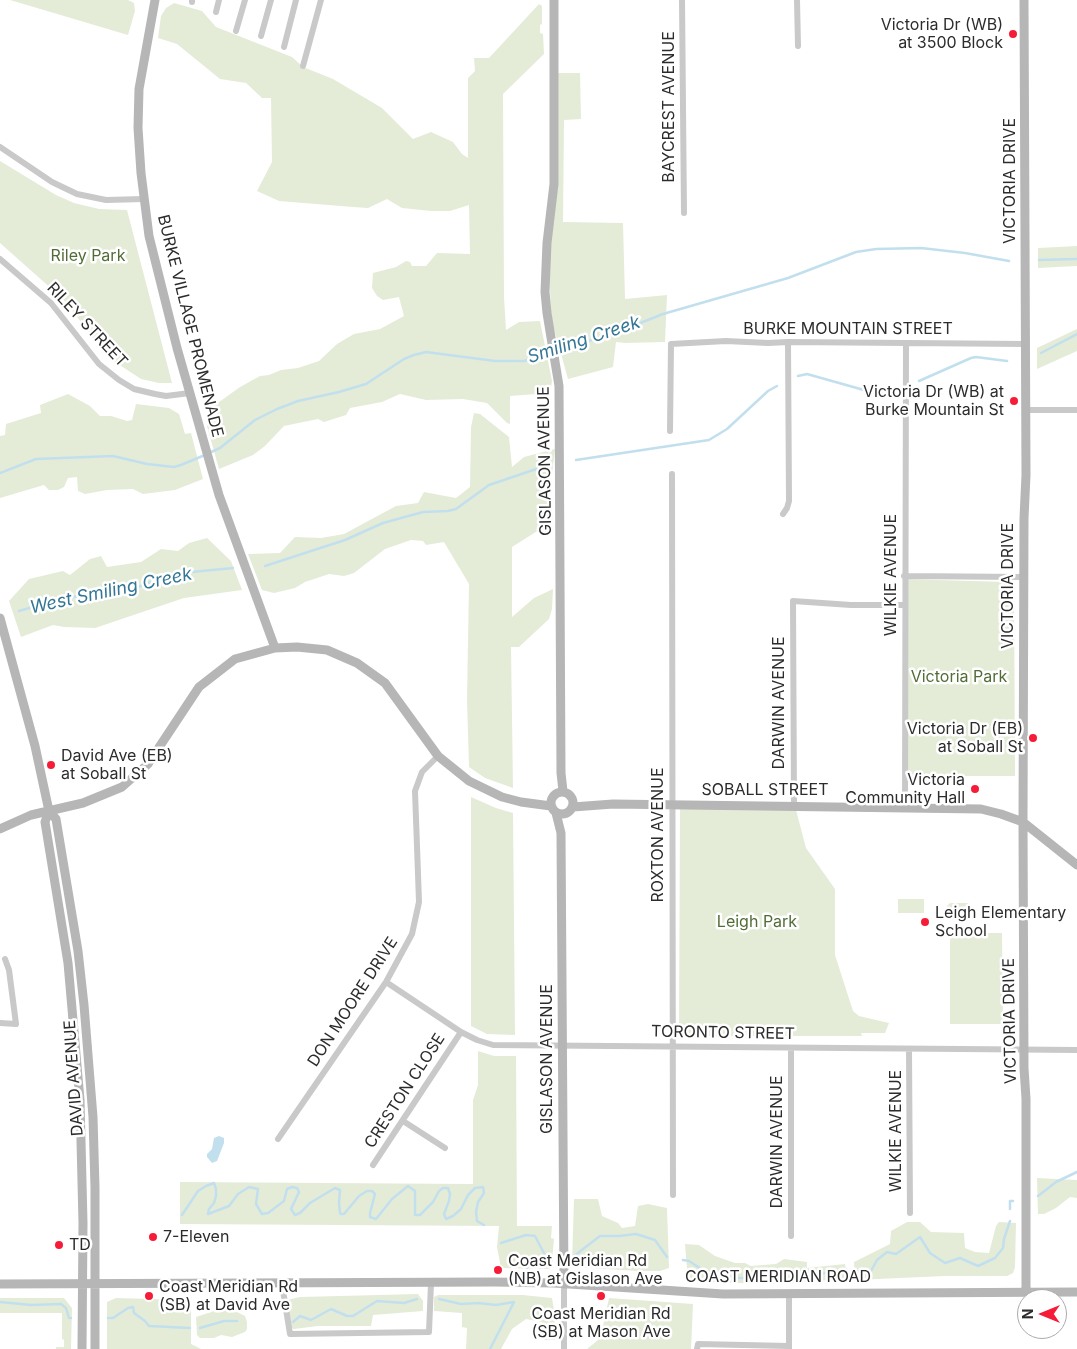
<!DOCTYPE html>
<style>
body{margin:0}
#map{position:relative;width:1077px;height:1349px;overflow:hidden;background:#fff;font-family:Inter,sans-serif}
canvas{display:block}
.north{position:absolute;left:1017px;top:1289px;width:50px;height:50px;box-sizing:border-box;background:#fff;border:1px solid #ababab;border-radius:50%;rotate:270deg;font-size:14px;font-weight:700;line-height:20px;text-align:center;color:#2c2c2c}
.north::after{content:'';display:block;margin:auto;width:18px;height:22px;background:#f61c38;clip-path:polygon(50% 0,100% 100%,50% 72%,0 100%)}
</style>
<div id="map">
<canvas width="1077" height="1349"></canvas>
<div class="north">N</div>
</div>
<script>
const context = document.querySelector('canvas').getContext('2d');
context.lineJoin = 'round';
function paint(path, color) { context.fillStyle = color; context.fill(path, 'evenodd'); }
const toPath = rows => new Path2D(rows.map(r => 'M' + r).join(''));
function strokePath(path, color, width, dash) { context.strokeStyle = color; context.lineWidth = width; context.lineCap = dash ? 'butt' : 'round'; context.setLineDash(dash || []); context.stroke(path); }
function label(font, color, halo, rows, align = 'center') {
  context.font = font + ' Inter,sans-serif'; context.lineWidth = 5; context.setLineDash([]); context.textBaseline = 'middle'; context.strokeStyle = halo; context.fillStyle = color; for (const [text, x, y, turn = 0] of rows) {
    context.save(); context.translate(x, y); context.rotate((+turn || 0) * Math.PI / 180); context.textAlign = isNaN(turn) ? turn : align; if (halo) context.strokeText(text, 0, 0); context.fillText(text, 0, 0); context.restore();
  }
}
paint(toPath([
 [10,0,128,0,134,3,135,11,128,35],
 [174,3,202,11,216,27,292,57,303,67,333,79,382,108,413,139,431,132,453,142,462,154,468,158,468,78,475,71,474,58,489,58,539,4,542,6,542,24,540,25,540,33,543,34,544,54,503,94,504,297,506,330,519,322,540,321,552,381,550,393,510,396,510,424,507,423,487,403,463,399,426,400,400,394,382,402,350,408,346,415,324,422,318,419,284,426,265,446,253,455,219,469,207,426,215,415,215,405,240,387,260,376,269,375,281,370,298,368,319,361,337,344,354,334,380,329,404,316,399,297,383,300,377,296,372,288,373,273,396,267,406,261,410,262,412,266,426,266,437,253,470,254,469,205,450,211,431,211,402,208,387,199,368,208,353,207,279,201,257,191,272,162,271,98,262,98,246,83,220,79,177,44,158,38,161,16,166,8],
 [557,73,580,73,581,119,564,120,563,222,623,223,625,299,667,295,665,342,625,343,616,342,613,367,568,379,551,318,549,255],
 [0,161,56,195,74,203,99,209,127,210,172,383,159,383,141,379,109,358,63,299,0,243],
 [1077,246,1077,266,1038,268,1038,248],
 [1077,329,1077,351,1037,369,1037,348],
 [68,394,90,406,100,416,111,416,127,421,132,420,136,404,169,408,179,414,185,434,191,433,203,479,175,490,143,494,133,489,107,490,85,494,78,491,77,477,68,478,64,487,58,490,49,490,44,485,0,498,0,436,5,435,6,424,41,413,40,405],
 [474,413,480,414,509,437,512,467,524,457,555,449,552,474,547,482,553,521,512,547,512,516,512,617,534,598,553,589,552,609,549,619,519,647,511,647,513,788,485,778,469,767,467,700,469,584,444,542,426,545,423,541,411,540,385,549,354,573,344,576,329,574,305,582,295,588,274,593,262,590,248,554,280,553,295,537,321,538,344,534,396,506,418,503,424,492,456,498,470,487,471,427],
 [207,538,231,561,242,590,184,598,95,628,64,627,53,625,21,637,9,601,29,579,63,571,70,575,90,559,101,556,107,567,141,562,161,549,178,551,189,543],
 [904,579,1006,582,1011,583,1014,587,1015,776,904,776],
 [471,797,496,808,513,813,515,1035,487,1034,471,1026],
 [680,808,796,810,806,848,835,889,835,955,853,1011,859,1016,889,1023,885,1033,861,1033,862,1036,679,1036],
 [898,899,924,899,924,913,898,913],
 [950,903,968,903,973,910,973,919,947,920,947,906],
 [950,933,1002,933,1003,1024,950,1024],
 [478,1051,494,1056,516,1056,517,1226,552,1226,551,1238,554,1239,552,1261,554,1267,548,1269,501,1268,497,1247,499,1226,180,1224,180,1182,473,1184,473,1100,478,1085],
 [1037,1178,1077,1180,1077,1198,1070,1197,1056,1208,1044,1214,1038,1214],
 [574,1199,598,1199,602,1216,618,1223,622,1228,635,1226,638,1206,648,1204,667,1208,669,1268,660,1271,638,1271,576,1267,572,1263],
 [907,1222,920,1222,931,1232,964,1233,965,1248,975,1252,989,1253,996,1226,999,1222,1016,1223,1015,1267,1013,1273,1007,1276,945,1276,855,1280,854,1262,890,1244,891,1231],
 [685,1244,699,1245,715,1256,735,1263,745,1263,751,1266,776,1264,784,1259,807,1262,807,1268,845,1264,847,1279,765,1284,688,1281],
 [418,1294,423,1301,423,1311,373,1315,371,1326,318,1326,294,1329,289,1327,287,1300,300,1297],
 [438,1295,523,1295,552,1298,555,1316,555,1340,544,1340,542,1322,526,1319,512,1329,501,1349,466,1349,467,1328,462,1327,462,1313,434,1311,434,1297],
 [0,1298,64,1298,72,1308,71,1349,56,1349,56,1347,64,1347,64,1340,62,1339,62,1313,0,1313],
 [116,1298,188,1300,191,1304,191,1344,201,1349,107,1349,107,1302],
 [609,1298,693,1304,691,1349,587,1349,598,1340,603,1326],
 [220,1309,237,1312,245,1316,247,1322,247,1329,245,1332,232,1337,221,1335,214,1338,200,1338,197,1335,196,1317]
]), '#e4ecd8');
paint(toPath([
 [219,1136,224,1138,224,1143,217,1161,212,1163,207,1157,207,1154,212,1149,214,1138]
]), '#c2dfee');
strokePath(toPath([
 [1039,260,1077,259],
 [1041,353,1077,334],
 [798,376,807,374,871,392,888,393,894,391],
 [919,381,971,358,976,357,1007,361],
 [209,453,220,448,255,420,277,409,298,401,339,392,366,384,404,359,414,355,426,352,495,361,524,361,615,333,663,314,788,278,856,252,876,249,921,248,965,253,1009,261],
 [576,460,709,440,727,429,768,391,777,386],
 [0,473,36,459,113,456,147,464,174,467,181,465,205,455],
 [265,566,345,540,383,523,423,512,448,511,456,509,489,485,551,464],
 [19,611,50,602,101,591,128,591,171,574,233,568],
 [1038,1196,1056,1182,1077,1172],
 [1010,1209,1010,1201,1013,1201],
 [182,1215,198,1191,206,1186,214,1183,216,1189,216,1196,214,1203,209,1209,208,1214,229,1206,238,1194,249,1187,258,1189,256,1204,262,1214,268,1213,284,1201,287,1189,292,1187,297,1188,299,1192,291,1209,295,1215,300,1213,310,1203,335,1188,340,1190,339,1203,340,1213,341,1214,344,1214,359,1196,367,1191,372,1191,375,1194,370,1213,370,1217,376,1219,392,1199,408,1186,415,1191,415,1215,420,1215,433,1202,439,1191,443,1188,448,1188,450,1194,449,1201,444,1214,446,1219,453,1216,461,1209,468,1195,475,1188,483,1187,484,1193,478,1202,476,1212,477,1221,484,1225],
 [501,1243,526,1235,535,1236,547,1259],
 [574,1256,600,1236,619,1236,636,1234,655,1240,667,1257],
 [683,1260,689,1261,709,1274,739,1278,771,1278,810,1276,846,1269],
 [527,1268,531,1259,552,1260],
 [855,1270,866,1273,871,1271,877,1260,887,1252,896,1254,920,1237,930,1253,945,1263,960,1258,978,1266,995,1258,1003,1248,1004,1239,1010,1221],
 [439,1299,461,1304,478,1303,496,1305,514,1302],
 [0,1302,31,1305,61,1304,66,1308,69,1318,71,1318],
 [108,1318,113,1318,128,1308,133,1307,134,1313,145,1321,149,1326,190,1328],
 [293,1322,300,1316,311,1320,331,1309,347,1316,353,1316,377,1301,404,1303,417,1299],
 [200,1328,224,1321,237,1321],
 [490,1349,514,1302]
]), '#c2dfee', 2.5);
strokePath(toPath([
 [682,0,684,213],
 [797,0,798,46],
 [192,2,192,0],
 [216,12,219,0],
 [236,31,245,0],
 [261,36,271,0],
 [284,47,296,0],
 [303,66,321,0],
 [0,147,52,182,77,194,106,200,144,199],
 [0,259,51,303,99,364,119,380,134,389,155,394,166,396,190,393],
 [1026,410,1077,410],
 [670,431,671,344,726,341,768,343,788,342,1025,344],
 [672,474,673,1195],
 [783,514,787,508,789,501,788,342],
 [904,576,1023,577],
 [794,806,793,601,851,605,904,605],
 [905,807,906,343],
 [386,982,461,1032,477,1040,493,1045,1077,1050],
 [0,1023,16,1024,9,970,5,959],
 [791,1048,791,1236],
 [909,1049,910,1213],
 [403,1121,445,1148],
 [278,1139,386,982,412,934,419,902,415,791,422,772,438,756],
 [373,1165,461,1032],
 [282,1284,290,1334,429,1332,431,1283],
 [564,1284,564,1349],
 [697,1349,698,1344,789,1346],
 [789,1349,789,1295]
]), '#c9c9c9', 6);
strokePath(toPath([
 [155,0,139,89,138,128,141,173,149,236,177,348,219,495,275,648],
 [554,0,554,184,547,243,545,292,547,313,559,386,561,773,563,791],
 [1024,0,1026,475,1024,518,1023,822,1024,1068,1026,1099,1026,1292],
 [0,618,35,746,49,811,56,819,78,951,84,1005,93,1117,95,1188,95,1349],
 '551 803a11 11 0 1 1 22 0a11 11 0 1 1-22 0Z',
 [573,807,613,804,981,809,1001,814,1023,822,1077,865],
 [49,811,45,822,68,963,80,1100,83,1223,82,1349],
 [556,813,561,833,564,1284],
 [0,829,31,815,83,803,122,787,148,764,199,687,235,659,275,648,297,647,327,650,357,663,385,683,438,756,469,781,502,797,521,802,551,806],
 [0,1284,494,1282,554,1283,723,1294,1077,1292]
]), '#b6b6b6', 9);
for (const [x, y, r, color] of [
 [1013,34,5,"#f61c38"],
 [1014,401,5,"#f61c38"],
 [1033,738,5,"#f61c38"],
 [51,765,5,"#f61c38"],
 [975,789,5,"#f61c38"],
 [925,922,5,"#f61c38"],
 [153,1237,5,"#f61c38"],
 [59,1245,5,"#f61c38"],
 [498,1270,5,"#f61c38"],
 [149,1296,5,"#f61c38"],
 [601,1296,5,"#f61c38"]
]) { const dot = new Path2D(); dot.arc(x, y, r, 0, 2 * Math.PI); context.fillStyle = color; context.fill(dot); strokePath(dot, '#fff', 2); }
label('16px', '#2c2c2c', '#fff', [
 ["Victoria Dr (WB)",1003,25,"right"],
 ["at 3500 Block",1003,43,"right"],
 ["Victoria Dr (WB) at",1004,392,"right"],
 ["Burke Mountain St",1004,410,"right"],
 ["Victoria Dr (EB)",1023,729,"right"],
 ["at Soball St",1023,747,"right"],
 ["David Ave (EB)",61,756],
 ["at Soball St",61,774],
 ["Victoria",965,780,"right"],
 ["Community Hall",965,798,"right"],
 ["Leigh Elementary",935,913],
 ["School",935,931],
 ["7-Eleven",163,1237],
 ["TD",69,1245],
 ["Coast Meridian Rd",508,1261],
 ["(NB) at Gislason Ave",508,1279],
 ["Coast Meridian Rd",159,1287],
 ["(SB) at David Ave",159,1305],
 ["Coast Meridian Rd",601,1314,"center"],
 ["(SB) at Mason Ave",601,1332,"center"]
], 'left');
label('16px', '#2c2c2c', '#fff', [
 ["BAYCREST AVENUE",669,107,-90],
 ["VICTORIA DRIVE",1010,181,-90],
 ["RILEY STREET",87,325,47],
 ["BURKE VILLAGE PROMENADE",190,326,76],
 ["BURKE MOUNTAIN STREET",848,329],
 ["GISLASON AVENUE",545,461,-91],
 ["WILKIE AVENUE",891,575,-90],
 ["VICTORIA DRIVE",1008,586,-90],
 ["DARWIN AVENUE",779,703,-90],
 ["SOBALL STREET",765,790],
 ["ROXTON AVENUE",658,835,-90],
 ["DON MOORE DRIVE",353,1002,-57],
 ["VICTORIA DRIVE",1010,1021,-91],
 ["TORONTO STREET",723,1033,1],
 ["GISLASON AVENUE",547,1059,-90],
 ["DAVID AVENUE",74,1078,-94],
 ["CRESTON CLOSE",405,1091,-57],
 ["WILKIE AVENUE",896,1131,-90],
 ["DARWIN AVENUE",777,1142,-90],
 ["COAST MERIDIAN ROAD",778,1277]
]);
label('16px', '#526c36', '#fff', [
 ["Riley Park",88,256],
 ["Victoria Park",959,677],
 ["Leigh Park",757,922]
]);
label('italic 18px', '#337596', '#fff', [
 ["Smiling Creek",584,340,-18],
 ["West Smiling Creek",111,591,-12]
]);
</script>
